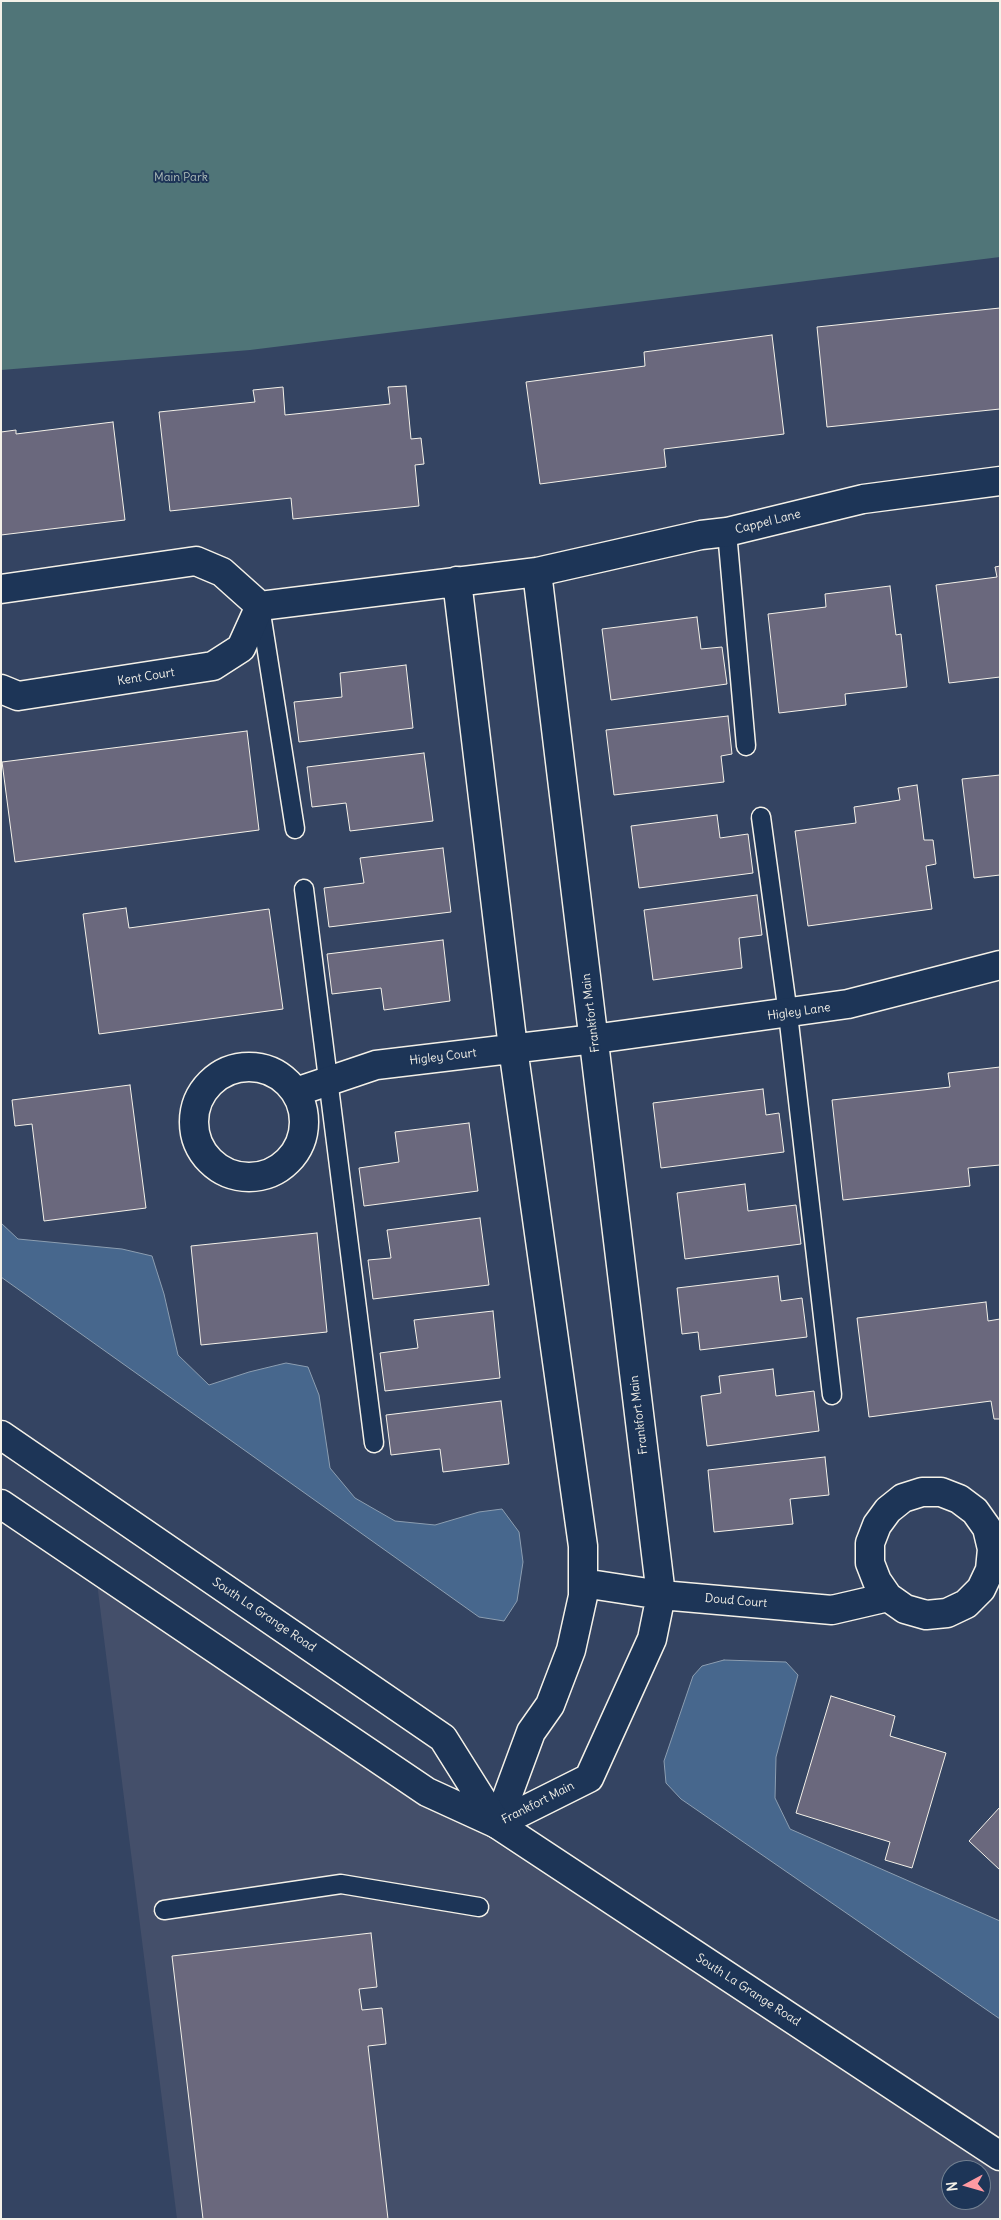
<!DOCTYPE html>
<style>
body{margin:0}
#map{position:relative;width:1001px;height:2220px;overflow:hidden;background:#344462;font-family:Delius,sans-serif}
canvas{display:block}
.frame{position:absolute;inset:0;border:2px solid #f4f1e8;pointer-events:none}
.north{position:absolute;left:941px;top:2160px;width:50px;height:50px;box-sizing:border-box;background:#1d3557;border:1px solid #738091;border-radius:50%;rotate:264deg;font-size:14px;font-weight:700;line-height:20px;text-align:center;color:#f4f1e8}
.north::after{content:'';display:block;margin:auto;width:18px;height:22px;background:#ff9aa2;clip-path:polygon(50% 0,100% 100%,50% 72%,0 100%)}
</style>
<div id="map">
<canvas width="1001" height="2220"></canvas>
<div class="frame"></div>
<div class="north">N</div>
</div>
<script>
const context = document.querySelector('canvas').getContext('2d');
context.lineJoin = 'round';
function paint(path, color) { context.fillStyle = color; context.fill(path, 'evenodd'); }
const toPath = rows => new Path2D(rows.map(r => 'M' + r).join(''));
function strokePath(path, color, width, dash) { context.strokeStyle = color; context.lineWidth = width; context.lineCap = dash ? 'butt' : 'round'; context.setLineDash(dash || []); context.stroke(path); }
function label(font, color, halo, rows, align = 'center') {
  context.font = font + ' Delius,sans-serif'; context.lineWidth = 4; context.setLineDash([]); context.textBaseline = 'middle'; context.strokeStyle = halo; context.fillStyle = color; for (const [text, x, y, turn = 0] of rows) {
    context.save(); context.translate(x, y); context.rotate((+turn || 0) * Math.PI / 180); context.textAlign = isNaN(turn) ? turn : align; if (halo) context.strokeText(text, 0, 0); context.fillText(text, 0, 0); context.restore();
  }
}
paint(toPath([
 [97,1583,1000,2171,1000,2219,177,2219],
 [951,2170,981,2170,981,2200,951,2200]
]), '#444f6a');
paint(toPath([
 [1,1,1000,1,1000,257,250,350,1,370]
]), '#507578');
const water = toPath([
 [1,1223,18,1239,122,1249,152,1256,164,1294,178,1355,209,1385,249,1372,286,1363,308,1367,319,1395,330,1468,355,1498,395,1521,435,1525,479,1512,502,1509,519,1532,523,1562,517,1601,504,1621,479,1617,1,1277,1,1223],
 [724,1660,786,1662,798,1675,776,1757,775,1798,790,1829,1000,1921,1000,2019,681,1799,666,1783,664,1761,693,1676,702,1666,724,1660]
]);
paint(water, '#47678d');
strokePath(water, '#8c9eb1', 1);
const building = toPath([
 [1000,308,1000,409,827,427,817,327,1000,308],
 [772,335,784,434,664,449,666,467,540,484,526,382,645,366,644,352,772,335],
 [406,386,411,439,421,438,424,464,415,465,419,506,293,519,291,498,170,511,159,412,255,402,253,390,283,387,285,415,390,404,388,387,406,386],
 [113,422,125,520,1,535,1,432,16,430,16,434,113,422],
 [1000,566,1000,677,949,683,936,585,997,577,995,567,1000,566],
 [890,586,896,635,901,634,907,687,845,694,846,705,779,713,768,614,826,607,825,594,890,586],
 [697,617,701,649,722,647,727,684,611,700,602,629,697,617],
 [406,665,413,728,299,742,294,702,342,697,340,673,406,665],
 [728,716,732,754,721,756,724,782,614,795,606,730,728,716],
 [247,731,259,830,15,862,2,762,247,731],
 [424,753,433,821,350,831,346,803,312,807,307,767,424,753],
 [1000,775,1000,875,974,878,962,779,1000,775],
 [917,785,924,840,933,840,936,864,926,866,932,909,808,926,795,831,856,823,854,807,900,800,898,788,917,785],
 [717,815,720,838,748,834,753,873,639,888,631,826,717,815],
 [443,848,451,912,329,927,324,888,364,883,360,858,443,848],
 [757,895,762,935,739,938,742,968,653,980,644,910,757,895],
 [126,908,129,928,269,909,283,1009,99,1034,83,914,126,908],
 [443,940,450,1001,384,1010,381,988,332,994,327,954,443,940],
 [1000,1067,1000,1165,968,1168,970,1186,843,1200,832,1100,950,1087,948,1073,1000,1067],
 [130,1085,146,1208,44,1221,32,1124,15,1126,12,1100,130,1085],
 [763,1089,766,1115,779,1113,784,1152,661,1168,653,1103,763,1089],
 [469,1123,478,1191,364,1206,359,1168,399,1162,395,1132,469,1123],
 [745,1184,748,1211,796,1205,801,1244,685,1259,677,1193,745,1184],
 [480,1218,489,1285,373,1299,368,1260,391,1258,387,1230,480,1218],
 [317,1233,327,1332,201,1345,191,1246,317,1233],
 [778,1276,781,1301,802,1298,807,1337,700,1350,698,1332,682,1334,677,1288,778,1276],
 [986,1302,988,1321,1000,1319,1000,1419,994,1419,991,1401,869,1417,857,1318,986,1302],
 [493,1311,500,1378,385,1391,380,1353,418,1348,414,1320,493,1311],
 [773,1369,776,1396,814,1391,819,1431,707,1446,701,1396,721,1393,719,1376,773,1369],
 [501,1401,509,1464,443,1472,440,1449,391,1455,386,1415,501,1401],
 [825,1457,829,1495,790,1499,793,1524,714,1532,708,1470,825,1457],
 [831,1696,895,1716,890,1736,946,1753,912,1868,885,1860,890,1842,796,1813,831,1696],
 [1000,1807,1000,1870,969,1841,1000,1807],
 [371,1933,377,1987,359,1989,362,2010,382,2008,386,2044,368,2046,388,2219,203,2219,172,1956,371,1933]
]);
paint(building, '#6a687d');
strokePath(building, '#f4f1e8', 1);
const lane = toPath([
 [727,532,746,746],
 [260,607,295,829],
 [761,817,788,1014,832,1395],
 [304,889,374,1443],
 [164,1910,341,1884,479,1907]
]);
const street = toPath([
 [457,581,513,1048,583,1546,583,1596,571,1650,550,1705,531,1732,497,1824],
 [1,589,196,561,222,572,260,606,537,572,701,535,727,532,863,499,1000,481],
 [1,689,18,696,213,666,241,648,260,606],
 '194 1122a55 55 0 1 1 110 0a55 55 0 1 1-110 0Z',
 [296,1092,376,1065,594,1039,848,1004,1000,965],
 [583,1583,661,1595,832,1610,888,1597,905,1609,926,1615,947,1613,966,1604,981,1589,990,1570,992,1549,987,1528,975,1511,959,1499,941,1492,922,1492,903,1498,888,1510,877,1525,870,1543,870,1563,877,1581,888,1597],
 [497,1824,589,1778,652,1639,661,1595,537,572]
]);
const primary = toPath([
 [1,1435,443,1738,497,1824],
 [1,1504,427,1792,497,1824,1000,2156]
]);
strokePath(lane, '#f4f1e8', 21);
strokePath(street, '#f4f1e8', 31);
strokePath(primary, '#f4f1e8', 31);
strokePath(lane, '#1d3557', 18);
strokePath(street, '#1d3557', 28);
strokePath(primary, '#1d3557', 28);
label('12px', '#b2bfbb', '#1d3557', [
 ["Main Park",181,178]
]);
label('12px', '#f4f1e8', '#1d3557', [
 ["Cappel Lane",768,522,-14],
 ["Kent Court",146,677,-9],
 ["Higley Lane",799,1012,-8],
 ["Frankfort Main",591,1013,-97],
 ["Higley Court",443,1057,-7],
 ["Frankfort Main",639,1415,-97],
 ["Doud Court",736,1601,5],
 ["South La Grange Road",264,1615,34],
 ["Frankfort Main",538,1803,-27],
 ["South La Grange Road",748,1990,33]
]);
</script>
